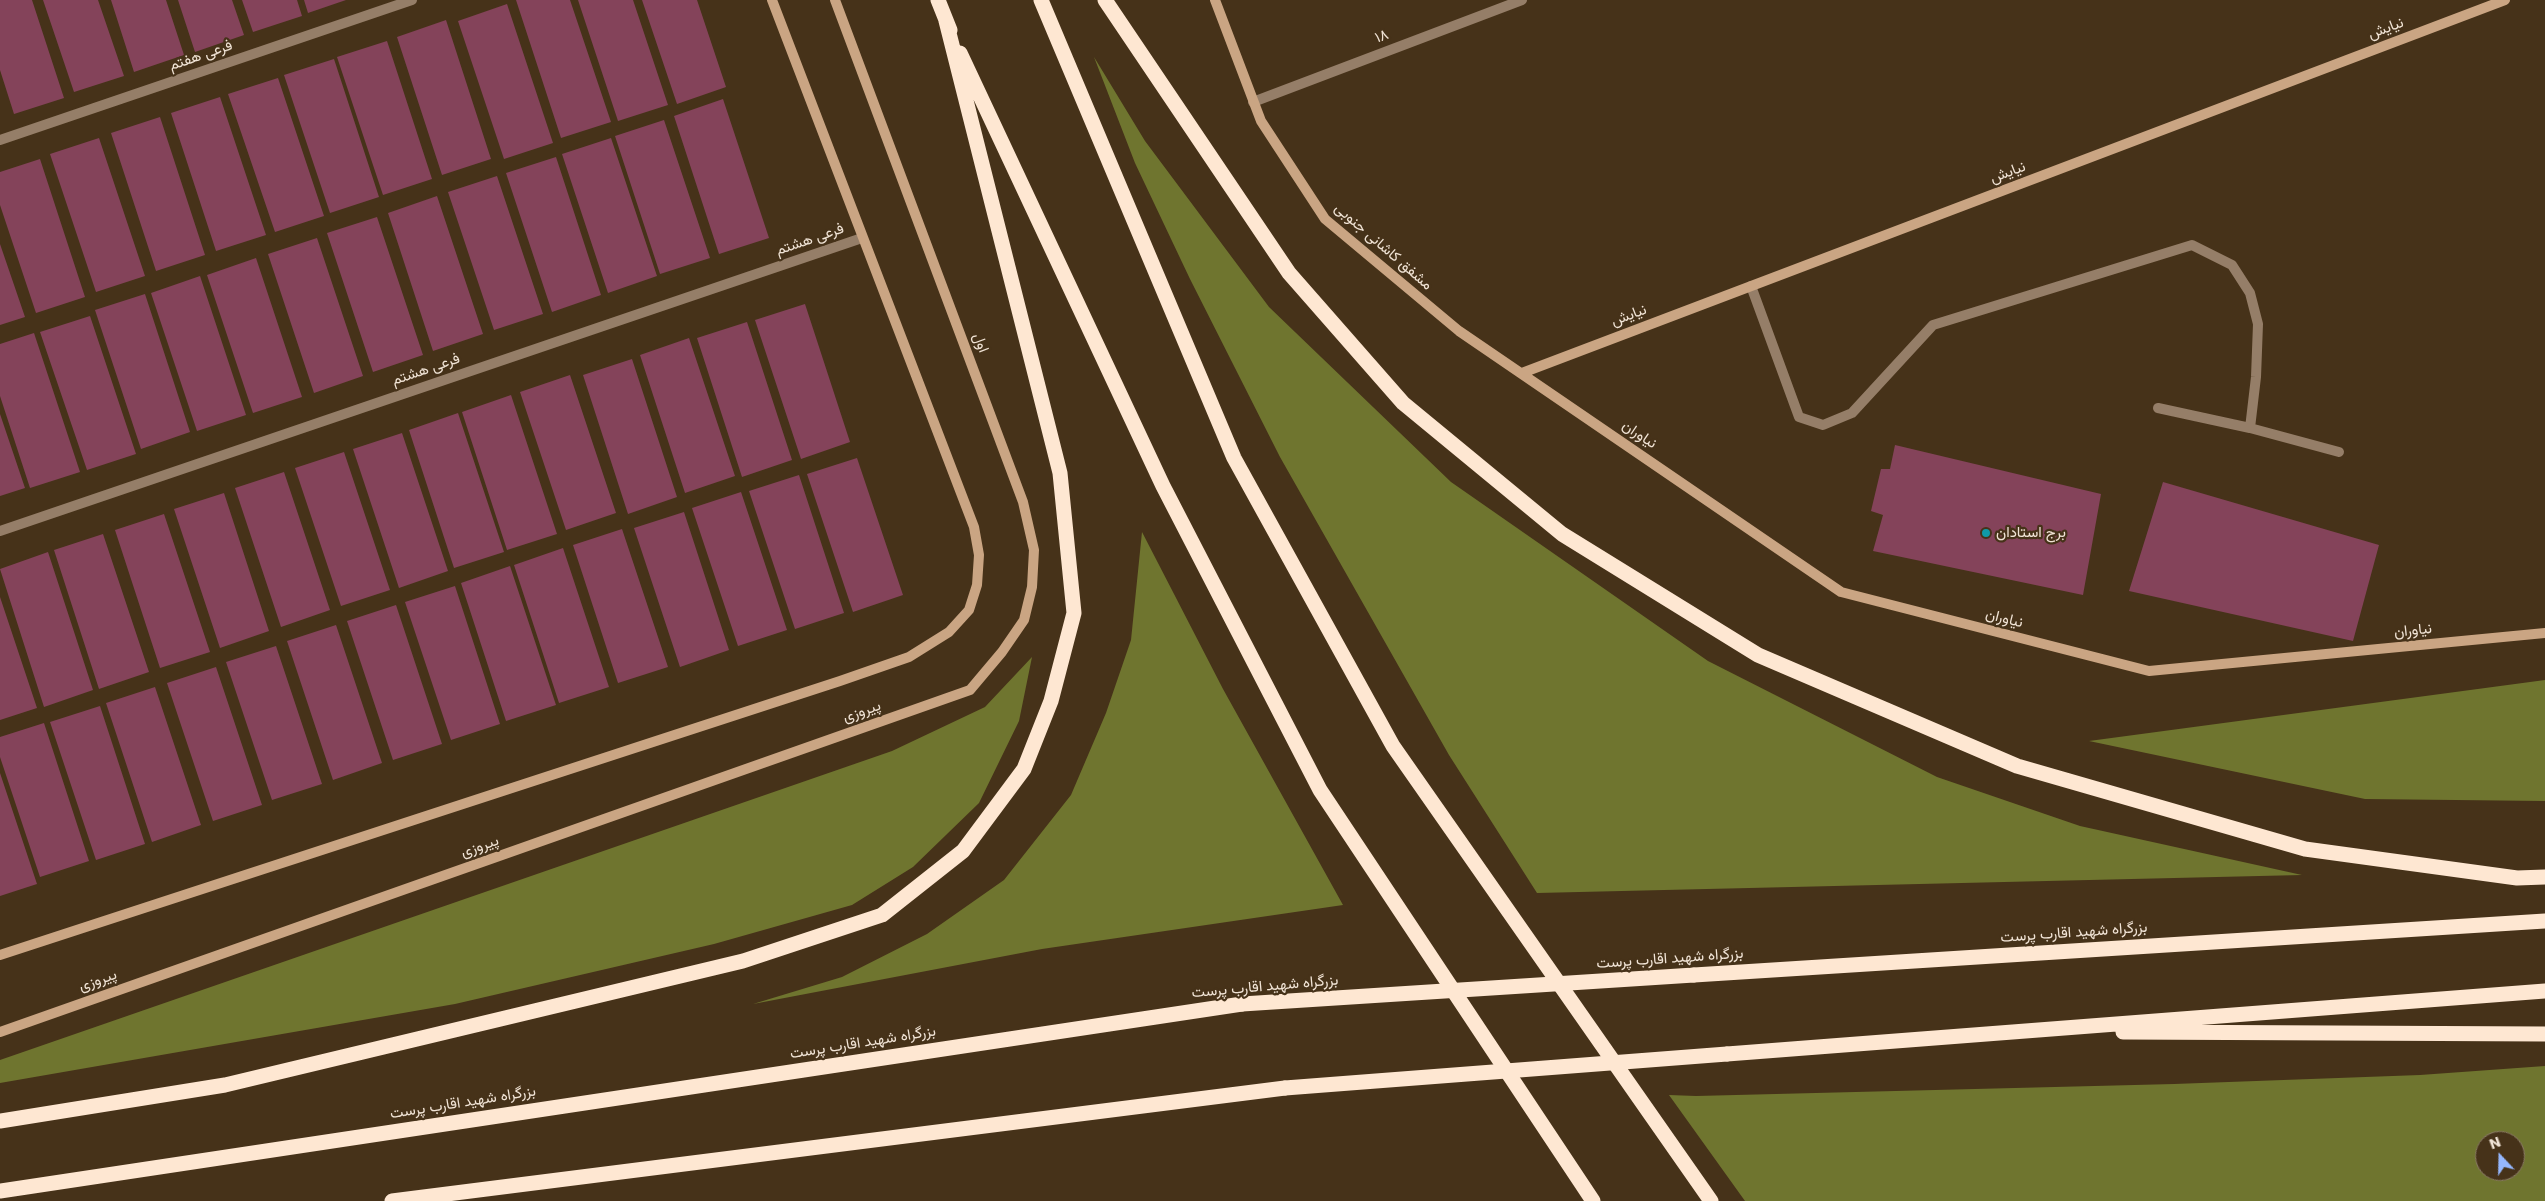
<!DOCTYPE html>
<meta charset="utf-8">
<style>
body{margin:0}
#map{position:relative;width:2545px;height:1201px;overflow:hidden;background:#463219;font-family:Poppins,sans-serif}
canvas{display:block}
.north{position:absolute;left:2475px;top:1131px;width:50px;height:50px;box-sizing:border-box;background:#463219;border:1px solid #8a7965;border-radius:50%;rotate:339deg;font-size:14px;font-weight:700;line-height:20px;text-align:center;color:#f1e4d6}
.north::after{content:'';display:block;margin:auto;width:18px;height:22px;background:#95b7fd;clip-path:polygon(50% 0,100% 100%,50% 72%,0 100%)}
</style>
<div id="map">
<canvas width="2545" height="1201"></canvas>
<div class="north">N</div>
</div>
<script>
const context = document.querySelector('canvas').getContext('2d');
context.lineJoin = 'round';
function paint(path, color) { context.fillStyle = color; context.fill(path, 'evenodd'); }
const toPath = rows => new Path2D(rows.map(r => 'M' + r).join(''));
function strokePath(path, color, width, dash) { context.strokeStyle = color; context.lineWidth = width; context.lineCap = dash ? 'butt' : 'round'; context.setLineDash(dash || []); context.stroke(path); }
function label(font, color, halo, rows, align = 'center') {
  context.font = font + ' Poppins,Vazirmatn,sans-serif'; context.lineWidth = 4.5; context.setLineDash([]); context.textBaseline = 'middle'; context.strokeStyle = halo; context.fillStyle = color; for (const [text, x, y, turn = 0] of rows) {
    context.save(); context.translate(x, y); context.rotate((+turn || 0) * Math.PI / 180); context.textAlign = isNaN(turn) ? turn : align; if (halo) context.strokeText(text, 0, 0); context.fillText(text, 0, 0); context.restore();
  }
}
paint(toPath([
 [1094,57,1145,141,1269,307,1451,482,1708,661,1937,777,2080,826,2302,875,1537,893,1449,755,1280,457,1190,279,1135,163],
 [1142,532,1223,689,1343,905,1042,949,753,1004,842,977,927,934,1004,880,1071,795,1106,713,1131,640],
 [1032,657,1019,721,979,803,913,867,852,905,714,944,455,1004,0,1083,0,1060,892,751,985,707],
 [2545,680,2545,801,2365,799,2089,741],
 [2545,1066,2545,1201,1745,1201,1669,1095,1696,1096,2174,1084,2420,1075],
 [2485,1141,2515,1141,2515,1171,2485,1171]
]), '#6f752f');
paint(toPath([
 [0,0,32,0,64,98,14,114,0,70],
 [43,0,98,0,124,76,74,92],
 [111,0,166,0,184,55,134,72],
 [178,0,232,0,244,35,195,52],
 [242,0,297,0,302,16,253,32],
 [304,0,346,0,308,13],
 [516,0,570,0,611,122,561,138],
 [578,0,633,0,668,105,618,121],
 [642,0,697,0,726,87,677,104],
 [507,4,553,143,504,159,458,21],
 [446,20,491,159,442,175,397,37],
 [387,41,432,179,383,195,337,57],
 [334,59,379,197,330,213,284,75],
 [278,78,324,216,275,232,228,94],
 [220,97,266,235,216,251,171,113],
 [723,99,769,238,719,254,674,116],
 [160,117,205,255,156,271,111,133],
 [664,120,710,258,660,274,615,136],
 [99,138,145,276,96,292,50,154],
 [611,138,657,276,608,293,562,154],
 [556,157,601,295,552,312,506,173],
 [40,159,85,297,36,313,0,205,0,172],
 [497,176,543,314,494,330,448,192],
 [437,196,483,334,433,351,388,213],
 [377,217,423,355,373,372,327,233],
 [317,238,363,376,314,393,268,254],
 [0,244,25,317,0,325],
 [256,258,302,397,253,413,207,275],
 [200,276,246,415,197,431,151,293],
 [145,294,190,432,141,449,95,310],
 [805,304,850,442,801,459,755,320],
 [90,316,136,454,87,470,40,332],
 [747,322,792,460,742,477,697,338],
 [34,333,80,472,30,488,0,396,0,344],
 [689,338,735,476,685,493,640,355],
 [632,359,677,497,628,514,583,375],
 [570,375,616,513,566,530,520,392],
 [511,395,557,534,507,550,462,412],
 [458,413,504,552,454,568,409,430],
 [0,414,25,488,0,496],
 [402,433,448,571,399,588,353,449],
 [1895,445,2101,494,2083,595,1873,551,1883,515,1871,511,1881,469,1890,469],
 [344,452,390,590,341,606,295,468],
 [857,458,903,595,853,612,807,474],
 [284,472,330,610,281,627,235,488],
 [799,475,844,613,795,629,749,491],
 [2163,482,2379,545,2353,641,2129,591],
 [741,492,787,630,738,646,692,508],
 [224,493,269,631,220,648,174,509],
 [684,512,729,650,680,667,634,528],
 [164,514,210,652,160,668,115,530],
 [622,529,668,667,618,683,573,545],
 [103,534,149,672,99,689,54,550],
 [563,548,609,687,559,703,514,565],
 [48,552,93,690,44,707,0,569],
 [510,566,556,705,506,721,461,583],
 [455,586,500,724,451,740,405,602],
 [0,597,37,708,0,720],
 [396,605,442,744,393,760,347,621],
 [336,625,382,763,333,780,287,641],
 [276,646,322,784,272,800,226,662],
 [216,667,262,805,213,821,167,683],
 [155,687,201,825,152,842,106,703],
 [100,706,145,844,96,860,50,722],
 [44,723,89,861,40,877,0,757,0,737],
 [0,773,37,884,0,896]
]), '#84435a');
strokePath(toPath([
 [1751,286,1799,417,1823,425,1852,413,1933,325,2192,245,2232,265,2250,293,2258,324,2256,377,2250,428],
 [2158,408,2250,428,2339,452]
]), '#957e68', 10);
strokePath(toPath([
 [1253,102,1522,0],
 [0,140,412,0],
 [0,531,862,238]
]), '#957e68', 10);
strokePath(toPath([
 [1215,0,1261,121,1325,219,1459,331,1841,592,2149,671,2545,633],
 [1522,373,2505,0],
 [0,955,840,681,909,657,949,632,969,610,977,585,979,555,974,527,772,0],
 [0,1032,970,690,1002,652,1024,620,1032,587,1034,550,1023,502,835,0]
]), '#caa583', 10);
strokePath(toPath([
 [938,0,950,30],
 [1041,0,1234,458,1393,746,1711,1201],
 [1105,0,1289,273,1403,403,1562,534,1758,655,2017,766,2305,849,2517,878,2545,877],
 [960,53,1163,486,1320,790,1593,1201],
 [1694,975,2545,921],
 [2123,1032,2545,1034],
 [1727,1054,2545,991],
 [0,1121,225,1085,743,961,882,915,963,851,1024,769,1051,701,1074,613,1060,473,946,21],
 [0,1191,1242,1004],
 [392,1201,1285,1088]
]), '#fee7d2', 15);
strokePath(toPath([
 [1242,1004,1694,975],
 [1285,1088,1727,1054]
]), '#fee7d2', 15);
for (const [x, y, r, color] of [
 [1986,533,5,"#0f9aa8"]
]) { const dot = new Path2D(); dot.arc(x, y, r, 0, 2 * Math.PI); context.fillStyle = color; context.fill(dot); strokePath(dot, '#463219', 2); }
label('15px', '#f1e4d6', '#463219', [
 ["نیایش",2386,29,-21],
 ["۱۸",1382,37,-21],
 ["فرعی هفتم",201,56,-19],
 ["نیایش",2008,173,-21],
 ["فرعی هشتم",810,240,-19],
 ["مشفق کاشانی جنوبی",1383,247,41],
 ["نیایش",1629,316,-21],
 ["اول",980,343,69],
 ["فرعی هشتم",426,370,-19],
 ["نیاوران",1639,435,34],
 ["نیاوران",2004,619,14],
 ["نیاوران",2413,631,-6],
 ["پیروزی",862,712,-19],
 ["پیروزی",480,847,-19],
 ["بزرگراه شهید اقارب پرست",2074,933,-4],
 ["بزرگراه شهید اقارب پرست",1670,959,-4],
 ["پیروزی",98,981,-19],
 ["بزرگراه شهید اقارب پرست",1265,987,-5],
 ["بزرگراه شهید اقارب پرست",863,1043,-9],
 ["بزرگراه شهید اقارب پرست",463,1103,-9]
]);
label('15px', '#f1e4d6', '#463219', [
 ["برج استادان",1996,533]
], 'left');
</script>
